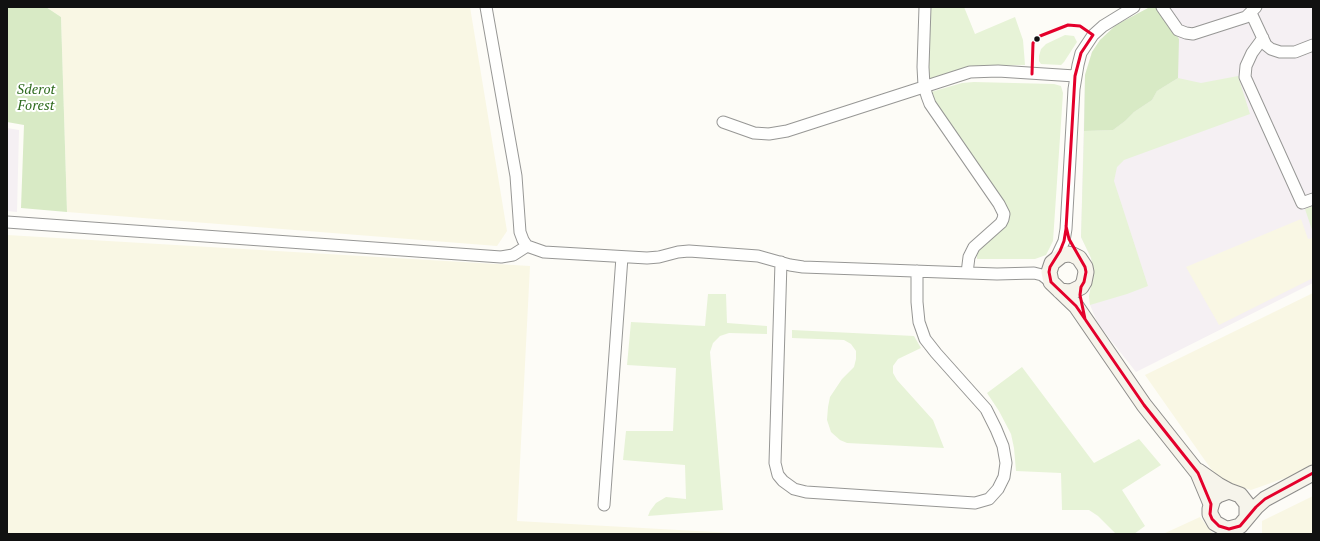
<!DOCTYPE html>
<style>
body{margin:0}
#map{position:relative;width:1320px;height:541px;overflow:hidden;background:#fdfcf7;font-family:"PT Serif",serif}
canvas{display:block}
.frame{position:absolute;inset:0;border:8px solid #111;pointer-events:none}
</style>
<div id="map">
<canvas width="1320" height="541"></canvas>
<div class="frame"></div>
</div>
<script>
const context = document.querySelector('canvas').getContext('2d');
context.lineJoin = 'round';
function paint(path, color) { context.fillStyle = color; context.fill(path, 'evenodd'); }
const toPath = rows => new Path2D(rows.map(r => 'M' + r).join(''));
function strokePath(path, color, width, dash) { context.strokeStyle = color; context.lineWidth = width; context.lineCap = dash ? 'butt' : 'round'; context.setLineDash(dash || []); context.stroke(path); }
function label(font, color, halo, rows, align = 'center') {
  context.font = font + ' "PT Serif",serif'; context.lineWidth = 4; context.setLineDash([]); context.textBaseline = 'middle'; context.strokeStyle = halo; context.fillStyle = color; for (const [text, x, y, turn = 0] of rows) {
    context.save(); context.translate(x, y); context.rotate((+turn || 0) * Math.PI / 180); context.textAlign = isNaN(turn) ? turn : align; if (halo) context.strokeText(text, 0, 0); context.fillText(text, 0, 0); context.restore();
  }
}
paint(toPath([
 [1150,7,1313,7,1313,283,1136,372,1098,324,1090,305,1089,296,1094,271,1091,258,1081,237,1085,75,1092,52,1100,40,1116,25],
 [7,128,19,130,17,212,7,211]
]), '#f5f0f3');
paint(toPath([
 [46,7,470,7,507,231,497,246,67,212,61,17],
 [1301,219,1308,239,1313,238,1313,278,1219,325,1186,267],
 [7,235,530,266,517,521,750,534,7,534],
 [1313,293,1313,464,1288,477,1251,490,1223,482,1211,469,1145,375],
 [1313,496,1313,534,1262,534,1262,521],
 [1200,517,1213,534,1163,534]
]), '#f9f7e4');
paint(toPath([
 [930,7,964,7,975,34,1015,17,1023,40,1025,65,975,66,930,81,927,70],
 [1065,35,1074,36,1077,42,1064,62,1061,65,1041,64,1039,61,1039,56,1041,49,1046,44],
 [1238,76,1250,114,1124,160,1117,167,1114,181,1148,286,1127,294,1090,305,1089,296,1094,271,1091,258,1081,237,1084,131,1113,130,1125,121,1134,112,1152,100,1157,91,1178,78,1201,83],
 [974,82,1054,84,1061,86,1063,93,1053,241,1046,255,1035,259,977,259,977,254,979,249,1007,222,1010,217,1008,212,935,103,931,92,962,83],
 [1313,206,1313,230,1312,230,1305,209],
 [708,294,726,294,727,323,767,326,767,334,729,333,720,336,713,343,710,352,723,510,648,516,650,511,656,503,666,497,686,499,685,465,623,460,626,431,673,431,676,368,627,365,631,322,705,326],
 [792,330,914,336,921,348,898,359,893,366,893,373,897,380,933,420,944,448,847,443,840,440,831,432,827,420,828,407,830,397,842,379,854,367,856,359,856,351,851,344,844,340,792,338],
 [1022,367,1094,463,1139,439,1161,465,1122,490,1145,526,1134,534,1116,534,1098,516,1089,510,1062,510,1061,473,1016,471,1014,448,1011,434,999,411,987,393]
]), '#e7f3d7');
paint(toPath([
 [7,7,46,7,61,17,67,212,21,208,24,125,7,122],
 [1150,7,1157,7,1179,39,1178,78,1157,91,1152,100,1134,112,1125,121,1113,130,1084,131,1085,75,1092,52,1100,40,1116,25]
]), '#d8eac5');
const minor = toPath([
 [486,7,516,176,520,232,523,240,527,246,544,252,647,258,659,257,678,252,689,251,758,256,790,265,803,267,997,274,1034,273,1042,275,1051,282],
 [925,7,923,67,924,86,927,96,930,104,999,204,1004,214,1003,219,1001,223,974,247,969,257,967,273],
 [1162,7,1178,30,1186,33,1193,34,1246,17,1256,7],
 [1251,13,1266,45,1271,49,1280,52,1295,52,1313,45],
 [1263,38,1252,53,1246,66,1245,77,1302,203,1313,199],
 [723,122,754,133,769,134,787,131,970,72,998,71,1075,76],
 [7,222,501,257,513,255,527,246],
 [1056,258,1064,241,1066,229,1074,89,1078,65,1081,53,1093,35,1103,26,1134,7],
 [781,262,775,463,778,475,783,481,794,489,806,492,975,503,989,499,998,489,1004,477,1006,463,1003,446,996,429,986,409,936,353,925,339,919,322,917,302,917,271],
 [604,505,622,257]
]);
const secondary = toPath([
 [1060,291,1069,292,1073,291,1081,287,1084,282,1086,272,1085,267,1079,258,1073,255,1068,254,1062,255,1052,263,1049,272,1051,282,1076,306,1144,405,1198,473,1211,504],
 [1198,471,1218,485,1229,491,1240,495,1247,504,1247,516],
 [1229,491,1218,495,1213,499,1210,509,1210,514,1215,523,1224,528,1229,529,1240,526,1256,507,1265,499,1313,473]
]);
strokePath(minor, '#979795', 13);
strokePath(secondary, '#8e8d8b', 17);
strokePath(minor, '#fffffe', 11);
strokePath(secondary, '#f6f4eb', 15);
strokePath(toPath([
 [1093,35,1081,53,1075,76,1066,229,1064,241,1060,251,1050,267,1049,272,1051,282,1076,306,1144,405,1198,473,1211,504,1210,514,1212,519,1219,526,1229,529,1240,526,1256,507,1265,499,1313,473],
 [1032,74,1033,43,1040,36,1068,25,1080,26,1093,35],
 [1066,226,1069,239,1085,267,1086,272,1084,282,1081,287,1080,295,1085,319]
]), '#e4002b', 3);
for (const [x, y, r, color] of [
 [1037,39,3.5,"#111"]
]) { const dot = new Path2D(); dot.arc(x, y, r, 0, 2 * Math.PI); context.fillStyle = color; context.fill(dot); strokePath(dot, '#fff', 1.5); }
label('italic 14px', '#2f6b1f', '#fff', [
 ["Sderot",36,90],
 ["Forest",36,106]
]);
</script>
